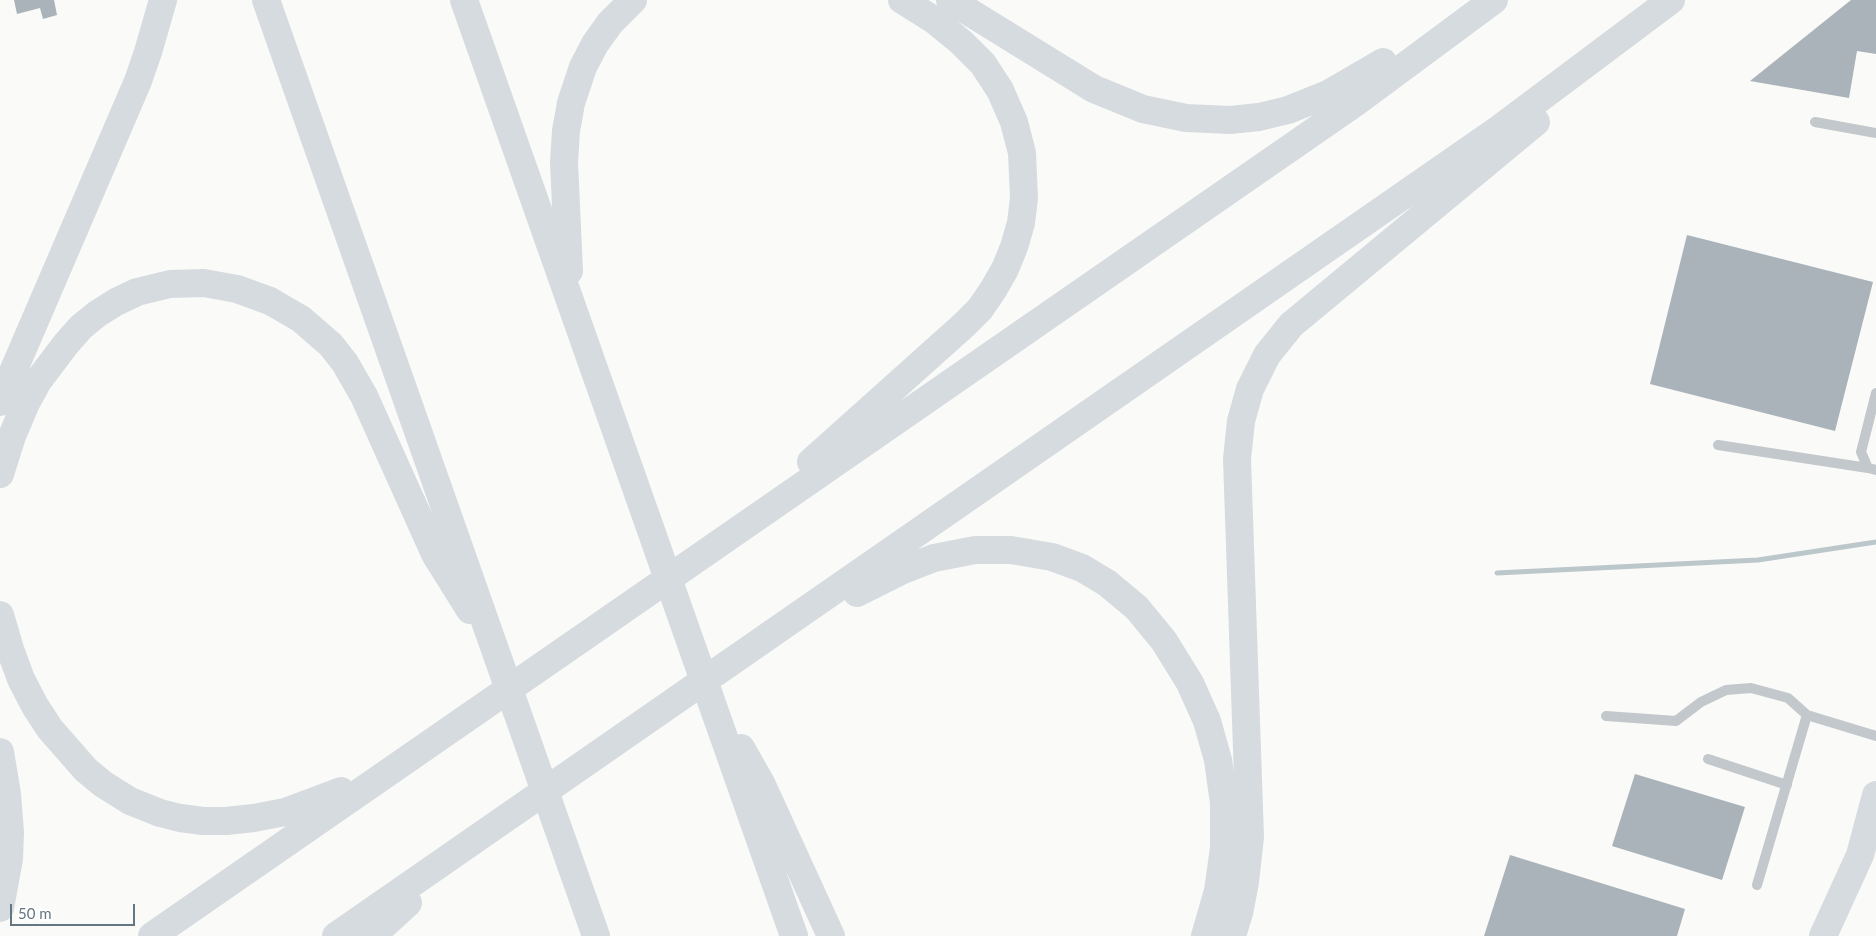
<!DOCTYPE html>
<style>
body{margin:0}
#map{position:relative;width:1876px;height:936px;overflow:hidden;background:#fafaf8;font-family:Lato,sans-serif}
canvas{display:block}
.scale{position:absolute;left:10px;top:904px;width:125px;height:22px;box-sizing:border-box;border:2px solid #657683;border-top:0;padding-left:6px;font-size:15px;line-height:18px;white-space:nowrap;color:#657683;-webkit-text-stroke:4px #fff;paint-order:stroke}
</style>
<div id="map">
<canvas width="1876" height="936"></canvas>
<div class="scale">50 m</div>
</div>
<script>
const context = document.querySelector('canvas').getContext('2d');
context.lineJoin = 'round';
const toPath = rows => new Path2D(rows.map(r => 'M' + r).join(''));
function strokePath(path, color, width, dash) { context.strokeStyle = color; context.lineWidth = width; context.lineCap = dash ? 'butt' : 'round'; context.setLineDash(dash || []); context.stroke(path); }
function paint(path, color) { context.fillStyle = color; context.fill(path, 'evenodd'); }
strokePath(toPath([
 [1497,573,1758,560,1876,542]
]), '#bbc7cb', 5);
paint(toPath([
 [14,0,54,0,57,15,43,19,40,8,17,14],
 [1851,0,1876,0,1876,54,1857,51,1849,98,1750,81],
 [1687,235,1873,282,1835,431,1650,384],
 [1635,774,1745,807,1722,880,1612,846],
 [1510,855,1685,909,1677,936,1484,936]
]), '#aab3b9');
strokePath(toPath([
 [1815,122,1876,133],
 [1876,393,1861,452,1868,468,1876,470],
 [1718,445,1868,468],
 [1606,716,1676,721,1701,702,1726,690,1751,688,1788,698,1807,715],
 [1708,759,1787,785],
 [1757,885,1807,715,1876,736]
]), '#c3c8cc', 10);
strokePath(toPath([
 [1823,936,1860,855,1876,795]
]), '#d6dbdf', 28);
strokePath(toPath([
 [266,0,596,936],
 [464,0,794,936],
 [950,0,1094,89,1143,109,1186,118,1230,120,1259,117,1288,110,1328,94,1383,62],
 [569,271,564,162,566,131,571,103,583,67,595,44,610,23,633,0],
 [0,402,138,81,148,52,163,0],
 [811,462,964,325,980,309,993,290,1005,269,1014,247,1021,223,1024,198,1022,153,1014,122,1000,90,983,64,961,42,934,20,902,0],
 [0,474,12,436,26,403,38,381,66,344,81,327,97,314,116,302,137,292,170,284,204,283,237,289,270,301,301,319,331,345,345,363,364,396,435,554,470,610],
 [857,593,903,570,934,558,975,550,1011,550,1052,557,1082,568,1107,583,1137,608,1164,641,1190,683,1207,721,1218,760,1224,803,1224,848,1218,891,1205,936],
 [0,615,10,649,21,679,35,706,50,729,86,770,103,784,130,801,160,813,180,818,203,821,226,821,254,818,285,812,341,791],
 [741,748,762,785,831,936],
 [0,752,7,794,10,832,9,859,0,908],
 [152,936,1355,103,1494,0],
 [336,936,1499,129,1671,0],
 [372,936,408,903],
 [1232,936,1239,913,1245,882,1250,837,1237,459,1241,421,1250,389,1267,355,1291,325,1536,122]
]), '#d6dbdf', 28);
</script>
